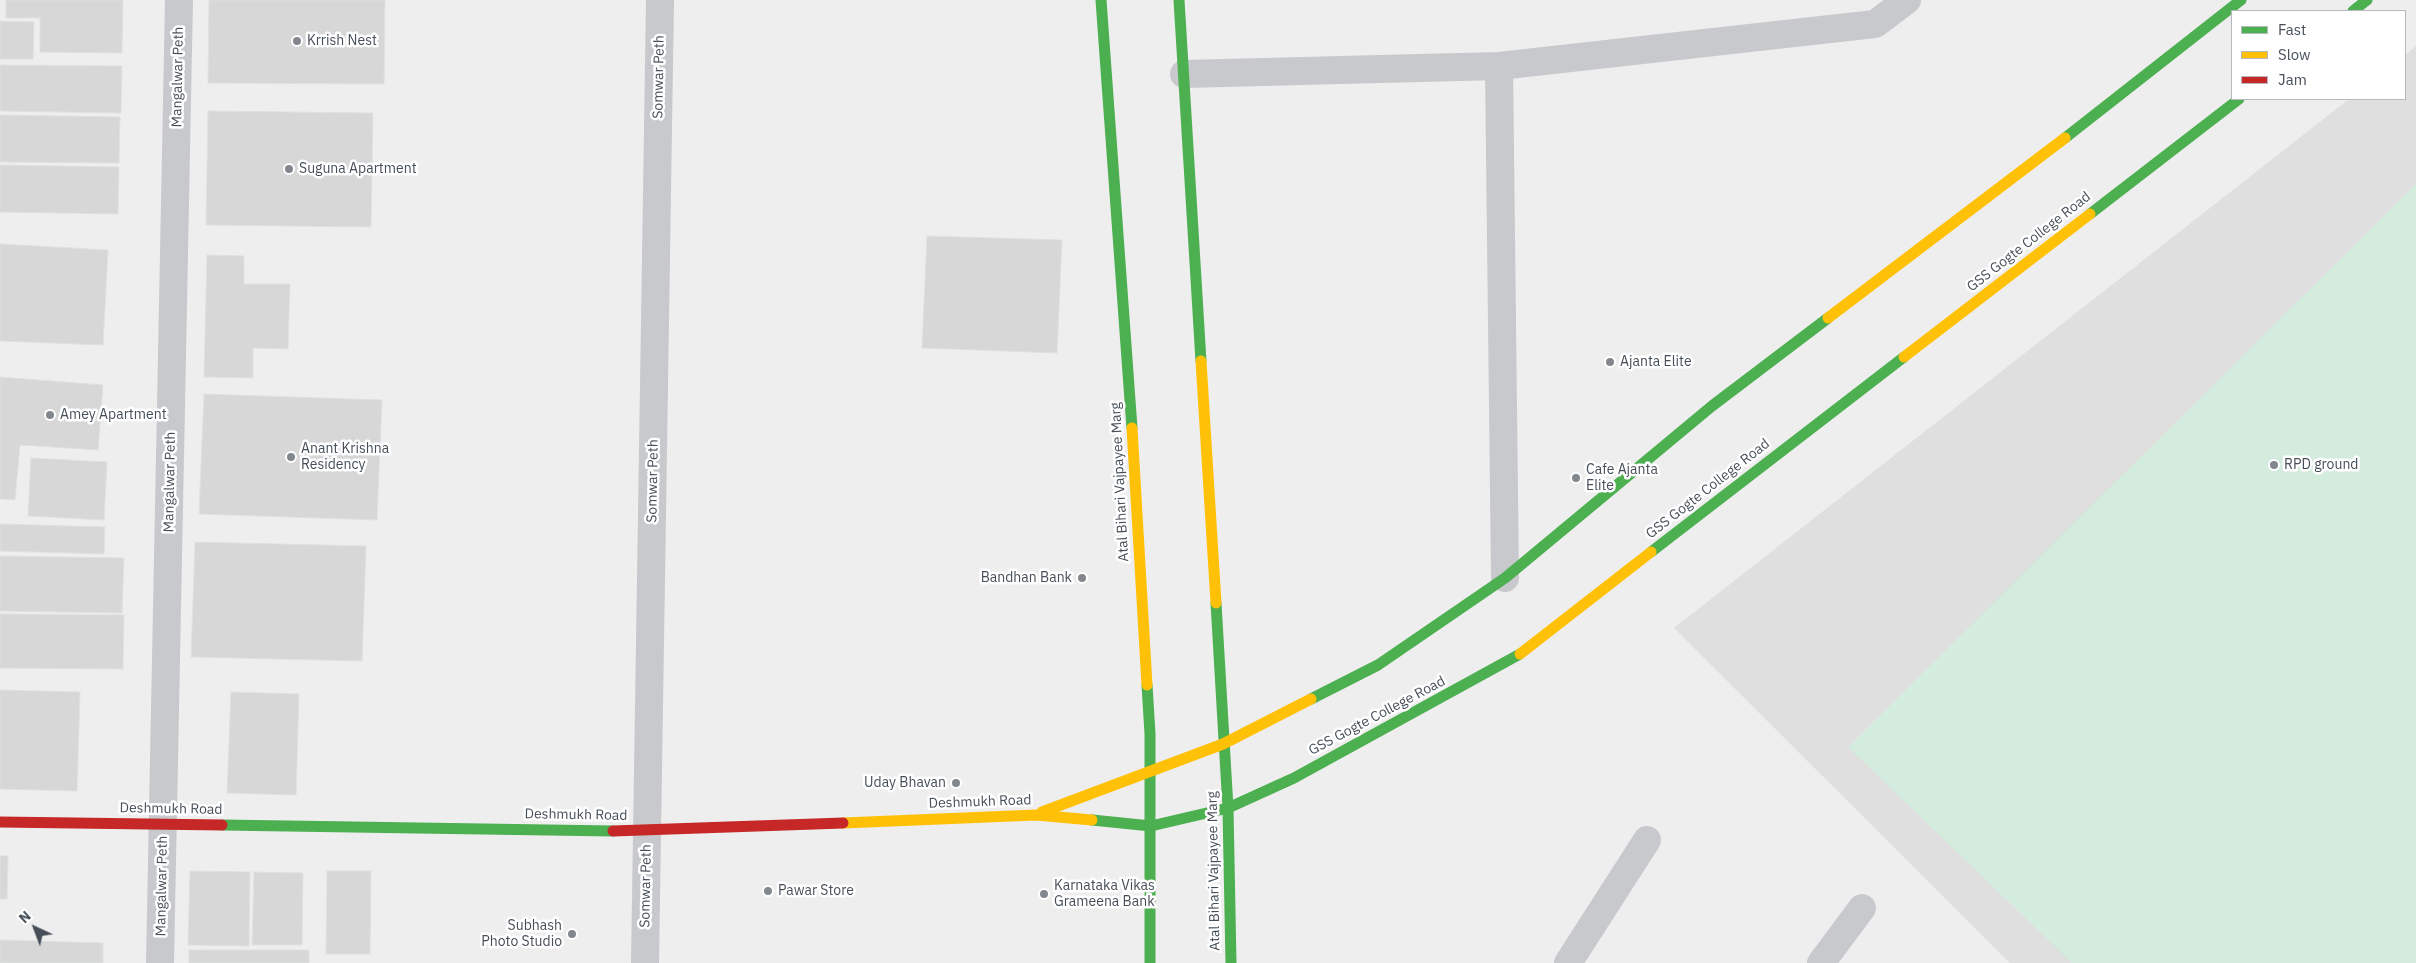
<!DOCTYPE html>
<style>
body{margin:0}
#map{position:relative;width:2416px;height:963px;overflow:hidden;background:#eee;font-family:"IBM Plex Sans",sans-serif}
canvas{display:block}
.legend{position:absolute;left:2231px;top:10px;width:175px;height:90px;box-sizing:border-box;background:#fff;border:1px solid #b5b9bd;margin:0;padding:6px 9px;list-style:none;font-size:15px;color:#464f59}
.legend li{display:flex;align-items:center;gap:10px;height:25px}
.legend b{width:25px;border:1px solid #b5b9bd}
.north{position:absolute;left:10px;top:903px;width:50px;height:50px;-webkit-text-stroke:4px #fff;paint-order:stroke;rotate:317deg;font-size:14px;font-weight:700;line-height:20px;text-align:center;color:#464f59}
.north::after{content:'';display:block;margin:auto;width:18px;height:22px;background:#464f59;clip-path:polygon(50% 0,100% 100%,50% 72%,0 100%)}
</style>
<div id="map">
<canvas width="2416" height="963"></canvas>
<ul class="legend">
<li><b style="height:6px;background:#4caf50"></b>Fast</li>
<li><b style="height:6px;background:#ffc107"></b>Slow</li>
<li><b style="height:6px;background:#c62828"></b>Jam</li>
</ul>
<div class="north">N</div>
</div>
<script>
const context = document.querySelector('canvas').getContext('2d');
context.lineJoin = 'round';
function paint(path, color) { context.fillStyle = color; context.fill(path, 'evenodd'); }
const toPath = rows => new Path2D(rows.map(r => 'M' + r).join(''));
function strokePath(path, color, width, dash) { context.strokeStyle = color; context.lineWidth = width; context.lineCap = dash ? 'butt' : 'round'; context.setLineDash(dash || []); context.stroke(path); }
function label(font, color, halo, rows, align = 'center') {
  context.font = font + ' "IBM Plex Sans",sans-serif'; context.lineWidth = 5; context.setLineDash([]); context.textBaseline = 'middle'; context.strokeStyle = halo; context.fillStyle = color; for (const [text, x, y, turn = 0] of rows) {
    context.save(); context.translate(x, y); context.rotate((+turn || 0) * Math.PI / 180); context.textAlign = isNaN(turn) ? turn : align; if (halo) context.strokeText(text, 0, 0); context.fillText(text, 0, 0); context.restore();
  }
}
paint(toPath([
 [2416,46,2416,963,2010,963,1674,628,2349,99,2405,99,2405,55]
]), '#e0dfdf');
paint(toPath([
 [2416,184,2416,963,2072,963,1848,747]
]), '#d3ecde');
const building = toPath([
 [6,0,123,0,122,53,40,52,40,18,6,18,6,0],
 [209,0,385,0,384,84,208,83,209,0],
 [0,21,34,22,33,59,0,59,0,21],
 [0,65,122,66,121,113,0,111,0,65],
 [208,111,373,113,371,227,206,225,208,111],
 [0,115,120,117,119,163,0,162,0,115],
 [0,165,119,167,118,214,0,212,0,165],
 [927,236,1062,240,1057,353,922,348,927,236],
 [0,244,108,250,103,345,0,341,0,244],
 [207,255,244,256,244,284,290,284,288,349,253,348,253,378,204,377,207,255],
 [0,377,103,385,98,450,20,445,15,500,0,499,0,377],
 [204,394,382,400,377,520,199,514,204,394],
 [31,458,107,462,104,520,28,516,31,458],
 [0,524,105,527,104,554,0,551,0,524],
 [195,542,366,546,362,661,191,657,195,542],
 [0,556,124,558,122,613,0,611,0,556],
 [0,614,124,615,123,669,0,668,0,614],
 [0,690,80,692,77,791,0,789,0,690],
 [231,692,299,694,296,795,227,793,231,692],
 [0,856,8,856,7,899,0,899,0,856],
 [190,871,250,872,249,946,188,945,190,871],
 [327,871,371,871,370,954,326,954,327,871],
 [254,872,303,873,302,945,252,945,254,872],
 [0,940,103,943,103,963,0,963,0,940],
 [189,950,309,950,309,963,189,963,189,950]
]);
paint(building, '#d7d7d8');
strokePath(building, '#dfe0e1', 1);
strokePath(toPath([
 [1499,66,1505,578],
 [1184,74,1499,66,1875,24,1907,0],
 [160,963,179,0],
 [645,963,660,0],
 [1568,963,1647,840],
 [1821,963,1862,908]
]), '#c8c9cc', 28);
strokePath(toPath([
 [1101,0,1132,428],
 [1179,0,1201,361],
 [2353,11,2367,0],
 [2065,138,2241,0],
 [2090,214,2239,99],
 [1651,552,1904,357],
 [1216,603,1228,808,1231,963],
 [1147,685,1150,734,1150,963],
 [1311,699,1378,665,1505,578,1712,406,1828,318],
 [1092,820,1151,826,1228,808,1294,778,1520,654],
 [222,825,613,831]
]), '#4caf50', 11);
strokePath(toPath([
 [1828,318,2065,138],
 [1904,357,2090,214],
 [1201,361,1216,603],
 [1132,428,1147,685],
 [1520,654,1651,552],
 [1042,812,1223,744,1311,699],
 [843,823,1036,815,1092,820]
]), '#ffc107', 11);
strokePath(toPath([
 [0,822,222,825],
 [613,831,843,823]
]), '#c62828', 11);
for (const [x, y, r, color] of [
 [297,41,5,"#81878d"],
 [289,169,5,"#81878d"],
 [1610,362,5,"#81878d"],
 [50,415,5,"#81878d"],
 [291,457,5,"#81878d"],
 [2274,465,5,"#81878d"],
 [1576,478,5,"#81878d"],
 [1082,578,5,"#81878d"],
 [956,783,5,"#81878d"],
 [768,891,5,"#81878d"],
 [1044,894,5,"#81878d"],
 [572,934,5,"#81878d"]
]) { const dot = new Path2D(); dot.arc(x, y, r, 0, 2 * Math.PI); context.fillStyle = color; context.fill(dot); strokePath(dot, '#fff', 2); }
label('14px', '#464f59', '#fff', [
 ["Krrish Nest",307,41],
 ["Suguna Apartment",299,169],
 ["Ajanta Elite",1620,362],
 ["Amey Apartment",60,415],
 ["Anant Krishna",301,449],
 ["Residency",301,465],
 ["RPD ground",2284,465],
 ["Cafe Ajanta",1586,470],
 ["Elite",1586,486],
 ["Bandhan Bank",1072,578,"right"],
 ["Uday Bhavan",946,783,"right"],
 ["Karnataka Vikas",1054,886],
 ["Grameena Bank",1054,902],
 ["Pawar Store",778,891],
 ["Subhash",562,926,"right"],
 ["Photo Studio",562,942,"right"]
], 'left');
label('14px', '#464f59', '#fff', [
 ["Mangalwar Peth",178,77,-89],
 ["Somwar Peth",659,77,-89],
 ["GSS Gogte College Road",2029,242,-38],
 ["Somwar Peth",653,481,-89],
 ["Mangalwar Peth",170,482,-89],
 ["Atal Bihari Vajpayee Marg",1120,482,-93],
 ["GSS Gogte College Road",1708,489,-38],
 ["GSS Gogte College Road",1377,716,-28],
 ["Deshmukh Road",980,802,-2],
 ["Deshmukh Road",171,809,1],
 ["Deshmukh Road",576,815,1],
 ["Atal Bihari Vajpayee Marg",1214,871,-91],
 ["Mangalwar Peth",162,886,-89],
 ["Somwar Peth",646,886,-89]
]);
</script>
